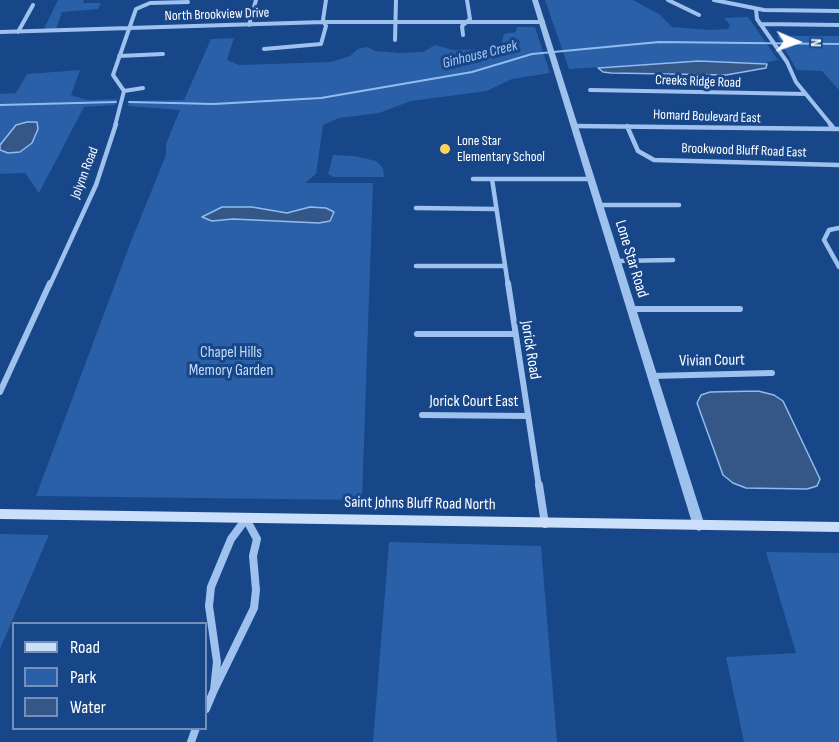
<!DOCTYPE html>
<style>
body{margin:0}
#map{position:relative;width:839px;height:742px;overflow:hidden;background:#174689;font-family:"Sofia Sans Condensed",sans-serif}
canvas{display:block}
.legend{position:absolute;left:12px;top:622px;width:195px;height:108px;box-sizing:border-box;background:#174689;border:2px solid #7490b8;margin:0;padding:8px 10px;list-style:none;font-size:18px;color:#fff}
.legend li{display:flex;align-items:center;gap:12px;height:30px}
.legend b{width:30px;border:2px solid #7490b8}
.north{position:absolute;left:767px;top:12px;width:60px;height:60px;-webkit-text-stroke:4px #174689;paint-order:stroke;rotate:92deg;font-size:16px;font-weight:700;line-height:24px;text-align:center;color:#fff}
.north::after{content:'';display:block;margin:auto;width:21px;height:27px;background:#fff;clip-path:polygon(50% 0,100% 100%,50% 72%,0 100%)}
</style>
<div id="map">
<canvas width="839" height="742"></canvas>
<ul class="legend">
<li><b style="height:8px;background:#cbdffa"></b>Road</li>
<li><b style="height:16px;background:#2960a7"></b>Park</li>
<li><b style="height:16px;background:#345788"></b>Water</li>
</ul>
<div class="north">N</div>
</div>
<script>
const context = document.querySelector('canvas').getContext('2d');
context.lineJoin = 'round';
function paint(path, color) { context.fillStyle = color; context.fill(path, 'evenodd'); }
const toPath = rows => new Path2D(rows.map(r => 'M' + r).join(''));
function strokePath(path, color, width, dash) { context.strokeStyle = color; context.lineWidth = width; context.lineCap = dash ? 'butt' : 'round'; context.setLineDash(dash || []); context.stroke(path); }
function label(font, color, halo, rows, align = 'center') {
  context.font = font + ' "Sofia Sans Condensed",sans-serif'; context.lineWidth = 6; context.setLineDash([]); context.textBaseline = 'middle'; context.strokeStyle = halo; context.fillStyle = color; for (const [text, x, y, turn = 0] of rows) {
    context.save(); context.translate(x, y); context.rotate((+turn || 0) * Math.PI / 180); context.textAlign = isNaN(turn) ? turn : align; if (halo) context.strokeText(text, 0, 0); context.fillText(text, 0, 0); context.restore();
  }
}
paint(toPath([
 [58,0,84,0,83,3,101,3,98,9,62,12,56,29,44,29],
 [545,0,633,0,659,14,672,27,710,30,728,29,730,25,724,18,748,17,778,60,764,63,699,61,569,69],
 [517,27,535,27,550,73,512,79,487,91,411,101,379,113,339,118,323,125,316,174,305,183,373,183,362,500,36,496,130,244,166,155,166,144,180,110,128,106,130,101,184,100,211,39,234,38,227,60,239,65,331,62,350,56,358,49,367,47,375,51,400,53,423,52,435,45,453,50,500,49,504,34,516,32],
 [222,207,252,207,287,213,310,207,325,208,334,213,212,221,202,217],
 [777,36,839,36,839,90,822,71,797,70],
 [80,70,71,95,87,100,117,99,115,105,84,107,39,193,25,173,0,174,0,150,8,153,0,145,0,94,16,93,27,74],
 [333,155,354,156,376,161,383,168,384,177,334,177,328,174],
 [0,534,49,535,0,649],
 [389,542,541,546,557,742,373,742],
 [766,552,839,553,839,742,744,742,726,657,796,653]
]), '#2960a7');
const water = toPath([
 [699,61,767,64,766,68,726,75,611,73,603,72,598,68,699,61],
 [27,122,37,122,38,129,32,143,20,152,8,153,0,150,0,145,16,125,27,122],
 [222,207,252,207,287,213,310,207,326,208,334,212,330,221,319,223,233,219,212,221,202,217,222,207],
 [758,391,774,395,783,401,820,479,817,486,807,489,746,488,733,483,723,475,697,403,701,395,710,392,758,391]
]);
paint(water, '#345788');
strokePath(water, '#91bcf1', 1.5);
strokePath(toPath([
 [129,102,214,104,321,98,472,72,532,54,659,42,839,44],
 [0,105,116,102]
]), '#91bcf1', 2);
strokePath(toPath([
 [668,0,699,15],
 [714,0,764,10,839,11],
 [756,9,757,19,787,62,796,82,832,126],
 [760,24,839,25],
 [249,25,256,0],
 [0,32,324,22,543,22],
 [18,32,33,5],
 [463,35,462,26,470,19,467,0],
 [395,40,396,0],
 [264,49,321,44,326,26,323,20,326,0],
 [119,56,163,54],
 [590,90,806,94],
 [124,91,143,88],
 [115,126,124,91,113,75,136,9,150,3,188,2]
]), '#9ec1ee', 4);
strokePath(toPath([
 [830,124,834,129],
 [575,126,839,129],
 [627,126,638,151,654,160,839,165],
 [473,179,590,179],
 [492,179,508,285],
 [599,205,679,205],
 [416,208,495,209],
 [839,228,829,230,824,240,839,267],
 [616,261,673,260],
 [416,266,504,266],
 [50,285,96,185,116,124]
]), '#9ec1ee', 4.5);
strokePath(toPath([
 [508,283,539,487],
 [631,309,740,309],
 [417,334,514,334],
 [652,376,772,373],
 [0,392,50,283],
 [422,415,527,416]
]), '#9ec1ee', 6);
strokePath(toPath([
 [539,485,545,524],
 [246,519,257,539,253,556,256,590,254,608,214,690,217,662,209,606,211,587,231,539,246,519],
 [206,709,214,690],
 [191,742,196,728]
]), '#9ec1ee', 8);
paint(toPath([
 [532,0,538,0,705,526,703,529,699,531,695,529,693,526,532,0]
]), '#9ec1ee');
paint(toPath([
 [0,509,839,522,839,532,0,519,0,509]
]), '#cbdffa');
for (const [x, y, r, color] of [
 [445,149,6,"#ffd35b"]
]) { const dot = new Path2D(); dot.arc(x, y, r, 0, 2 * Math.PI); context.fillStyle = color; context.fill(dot); strokePath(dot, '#174689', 2); }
label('14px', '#fff', '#174689', [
 ["North Brookview Drive",217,15,-2],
 ["Creeks Ridge Road",698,82,2],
 ["Homard Boulevard East",707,117,2],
 ["Brookwood Bluff Road East",744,151,2],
 ["Jolynn Road",85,173,-69]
]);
label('14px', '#fff', '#174689', [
 ["Lone Star",457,141],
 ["Elementary School",457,157]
], 'left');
label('italic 15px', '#aacbf5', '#174689', [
 ["Ginhouse Creek",480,55,-14]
]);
label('16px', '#fff', '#174689', [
 ["Lone Star Road",631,259,73],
 ["Jorick Road",530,350,81],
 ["Vivian Court",712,361,-1],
 ["Jorick Court East",474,402],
 ["Saint Johns Bluff Road North",420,504,1]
]);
label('16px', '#c4dcfa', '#174689', [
 ["Chapel Hills",231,353],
 ["Memory Garden",231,371]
]);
</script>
